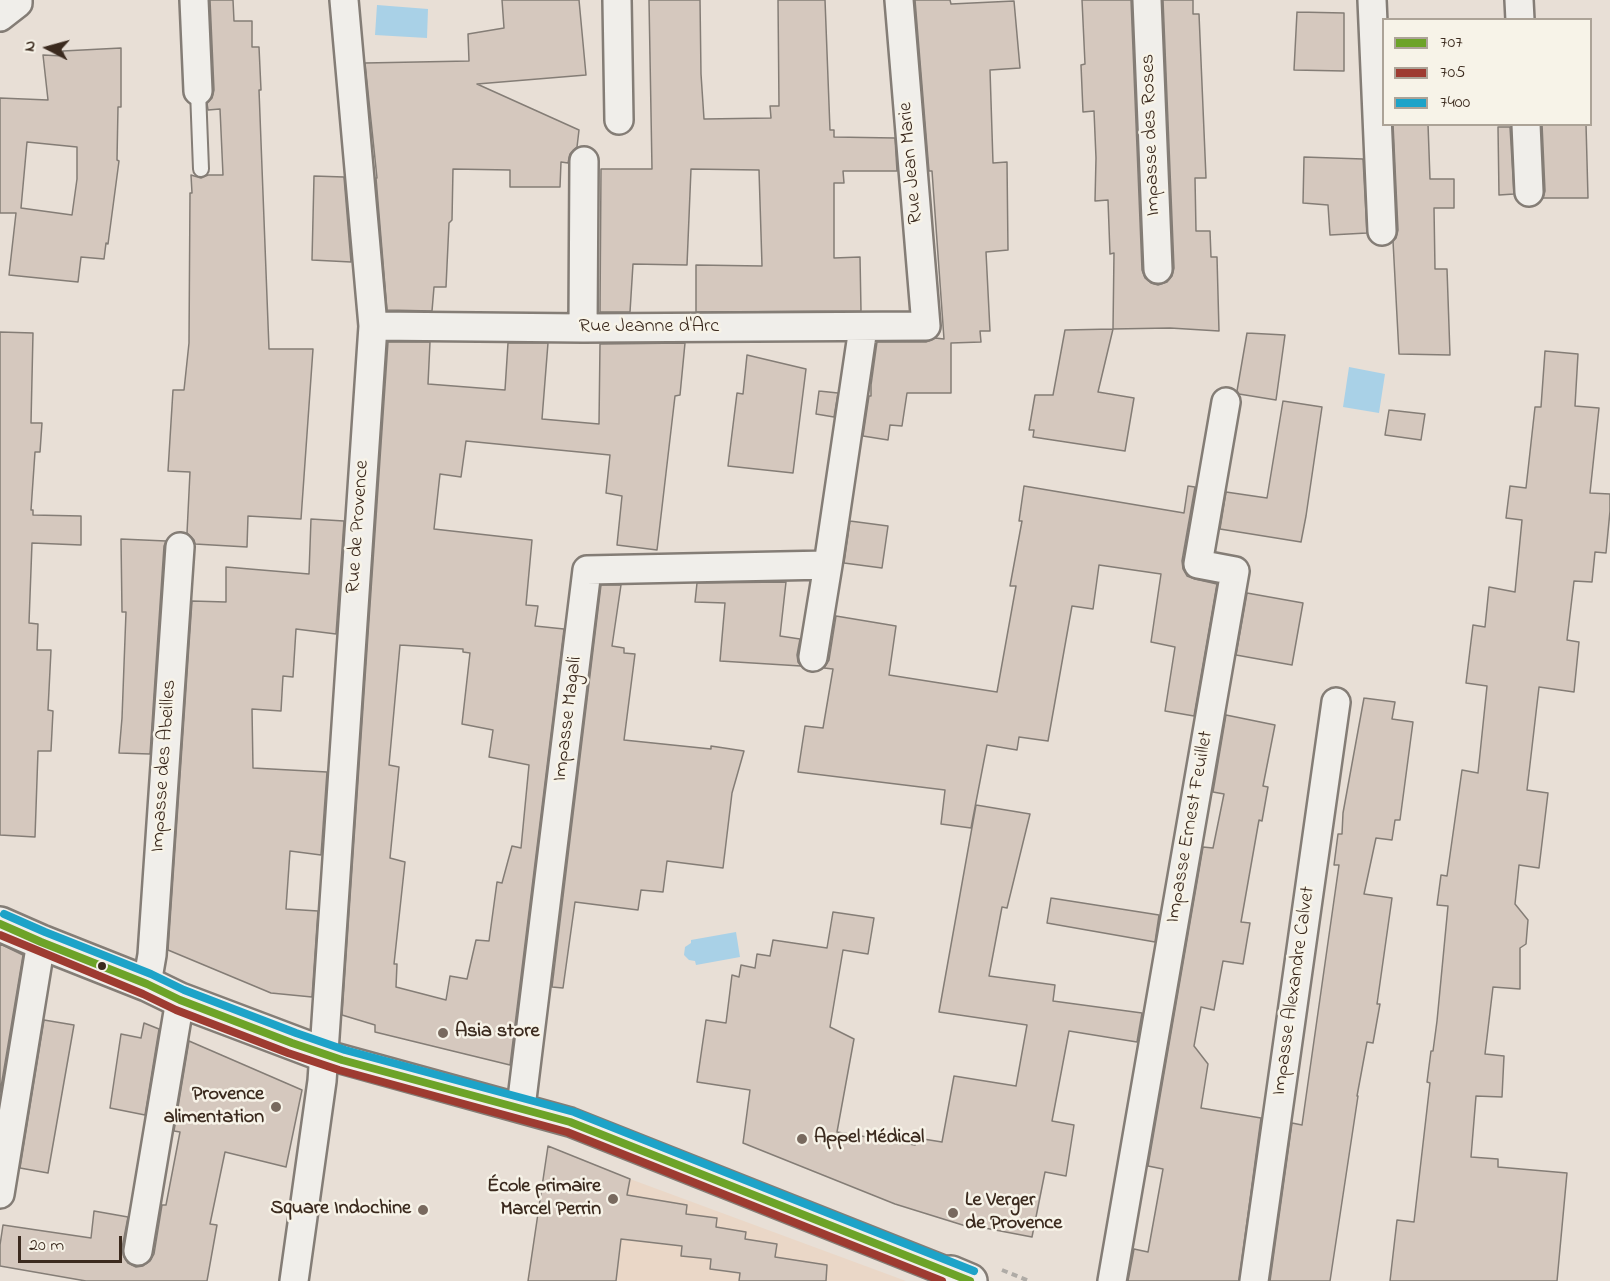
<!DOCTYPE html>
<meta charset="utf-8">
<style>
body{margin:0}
#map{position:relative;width:1610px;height:1281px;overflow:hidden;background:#e8dfd6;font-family:"Indie Flower",sans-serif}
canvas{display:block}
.legend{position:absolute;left:1382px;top:18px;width:210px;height:108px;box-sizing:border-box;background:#f7f3e8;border:2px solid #aca397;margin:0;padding:8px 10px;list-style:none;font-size:18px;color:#3b2a1e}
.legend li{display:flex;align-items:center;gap:12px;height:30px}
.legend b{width:30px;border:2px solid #aca397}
.north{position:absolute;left:18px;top:18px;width:60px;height:60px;-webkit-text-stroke:4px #f7f3e8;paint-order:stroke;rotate:276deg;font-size:16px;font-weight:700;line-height:24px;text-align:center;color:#3b2a1e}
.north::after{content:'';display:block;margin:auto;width:21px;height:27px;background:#3b2a1e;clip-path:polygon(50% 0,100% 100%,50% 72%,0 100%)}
.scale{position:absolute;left:18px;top:1236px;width:104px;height:27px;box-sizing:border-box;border:3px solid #3b2a1e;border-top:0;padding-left:8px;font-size:18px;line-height:21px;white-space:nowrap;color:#3b2a1e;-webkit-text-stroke:4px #f7f3e8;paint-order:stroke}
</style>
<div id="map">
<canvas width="1610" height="1281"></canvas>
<ul class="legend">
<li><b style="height:8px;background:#6da328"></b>707</li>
<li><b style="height:8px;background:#9e3b31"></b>705</li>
<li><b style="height:8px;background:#1da3c8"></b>7400</li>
</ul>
<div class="north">N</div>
<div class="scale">20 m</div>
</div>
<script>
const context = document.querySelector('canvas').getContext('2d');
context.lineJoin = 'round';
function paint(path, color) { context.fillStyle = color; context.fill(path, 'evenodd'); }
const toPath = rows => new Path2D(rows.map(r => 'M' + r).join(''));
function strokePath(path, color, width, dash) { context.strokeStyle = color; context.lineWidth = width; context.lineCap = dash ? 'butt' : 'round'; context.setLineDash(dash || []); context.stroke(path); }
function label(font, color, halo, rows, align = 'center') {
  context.font = font + ' "Indie Flower",sans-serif'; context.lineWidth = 5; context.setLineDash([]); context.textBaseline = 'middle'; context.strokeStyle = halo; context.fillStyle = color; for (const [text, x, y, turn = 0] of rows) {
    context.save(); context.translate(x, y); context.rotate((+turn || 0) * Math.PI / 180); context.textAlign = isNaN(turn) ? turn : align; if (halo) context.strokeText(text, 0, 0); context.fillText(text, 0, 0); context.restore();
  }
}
paint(toPath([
 [548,1146,630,1179,906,1281,527,1281]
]), '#ead7c7');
paint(toPath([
 [377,5,428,9,427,38,375,35],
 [1349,367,1385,374,1379,413,1343,407],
 [736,932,740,957,696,965,695,961,689,960,684,955,685,947,691,943,691,940]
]), '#a9d1e7');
const building = toPath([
 [210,0,233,0,234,21,252,21,252,47,259,47,261,90,259,90,269,349,313,349,301,519,248,516,247,547,195,544,194,540,187,533,190,472,168,471,173,390,184,390,189,343,190,193,192,193,191,175,201,178,208,175,223,175,220,109,208,110,207,103,212,98,214,90,210,0],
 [502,0,579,0,586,75,477,84,579,130,577,147,570,154,568,163,561,162,560,187,510,187,510,170,453,169,452,220,449,223,446,287,434,287,432,311,387,310,376,178,377,178,365,63,469,61,468,34,504,28,502,0],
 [649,0,700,0,701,74,704,119,771,118,770,106,779,106,778,0,825,0,830,130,834,130,834,137,895,138,897,171,843,171,844,183,834,183,834,258,860,257,861,311,696,312,696,265,762,266,759,170,691,169,687,265,633,264,630,312,600,312,601,169,652,169,649,0],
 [915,0,950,0,951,4,1014,1,1020,68,990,70,993,163,1007,162,1008,250,986,252,990,331,980,331,981,342,951,343,951,393,907,393,902,426,890,425,888,440,863,436,869,396,871,396,871,385,877,342,926,342,935,338,944,339,932,171,929,171,915,0],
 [1082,0,1131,0,1142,270,1145,278,1151,283,1158,285,1167,282,1172,276,1174,268,1163,0,1193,0,1193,14,1199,14,1206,178,1195,178,1196,231,1210,231,1211,257,1217,257,1219,331,1170,328,1113,329,1114,253,1110,254,1108,200,1095,201,1096,158,1094,111,1083,112,1081,65,1085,64,1082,0],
 [1297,12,1344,13,1344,71,1294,70,1297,12],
 [121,48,121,107,118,107,117,160,119,161,108,244,106,243,104,259,81,257,78,282,9,275,16,213,0,213,0,98,48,100,43,55,63,56,63,51,121,48],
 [27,142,77,147,77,179,72,215,21,208,27,142],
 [1393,124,1428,124,1430,179,1454,179,1454,208,1434,208,1435,269,1447,269,1450,355,1399,354,1393,241,1396,238,1398,230,1393,124],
 [1542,124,1586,124,1588,198,1543,198,1545,191,1542,124],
 [1498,127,1510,127,1514,194,1499,195,1498,127],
 [1304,157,1363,159,1367,233,1330,235,1328,205,1303,203,1304,157],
 [314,176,344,177,351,262,312,260,314,176],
 [1113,329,1098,392,1134,398,1125,451,1033,437,1034,430,1029,430,1035,395,1053,395,1065,330,1113,329],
 [0,332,33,333,31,423,42,423,40,452,35,452,31,510,33,510,33,515,81,516,81,545,32,543,29,623,38,624,37,650,51,650,48,710,53,711,51,751,38,751,35,837,0,835,0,332],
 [1247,333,1285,335,1276,400,1239,394,1237,391,1247,333],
 [388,342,430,342,428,384,505,390,508,343,548,343,542,419,599,424,600,344,685,343,680,395,675,396,657,550,617,545,622,496,606,493,610,455,466,441,461,477,440,474,434,529,532,540,526,605,538,606,535,626,564,629,510,1065,375,1032,375,1025,342,1015,388,342],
 [400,645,463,649,463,652,470,653,462,724,493,730,489,757,529,765,521,848,512,846,502,883,497,882,489,941,476,940,467,979,450,976,446,1000,396,987,397,964,394,964,405,862,390,858,399,767,389,765,400,645],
 [1545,351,1578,354,1575,406,1599,408,1590,493,1610,494,1610,511,1606,553,1595,552,1592,582,1574,581,1567,640,1579,642,1574,692,1539,687,1527,790,1548,793,1539,868,1519,865,1515,904,1528,920,1526,944,1520,948,1520,989,1493,987,1485,1054,1504,1056,1502,1097,1476,1096,1471,1157,1498,1159,1498,1167,1567,1173,1557,1281,1390,1281,1397,1220,1414,1222,1430,1083,1427,1082,1431,1051,1433,1051,1437,1021,1448,906,1437,905,1441,875,1447,876,1462,770,1478,773,1487,686,1466,683,1473,625,1485,627,1489,587,1515,592,1522,520,1506,518,1510,486,1526,488,1535,407,1541,407,1545,351],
 [747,355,806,369,793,473,728,466,737,393,743,394,747,355],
 [819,391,838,393,834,417,816,414,819,391],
 [1283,401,1322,407,1306,516,1301,542,1220,529,1226,492,1267,498,1283,401],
 [1389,410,1425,414,1421,440,1385,435,1389,410],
 [1024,486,1184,513,1188,486,1195,487,1182,561,1183,569,1187,576,1195,579,1217,584,1194,716,1165,711,1175,647,1151,642,1161,574,1099,565,1093,609,1072,606,1048,741,1019,737,1017,750,987,745,971,828,941,824,945,790,798,772,805,726,823,728,833,669,824,668,829,660,836,616,896,626,889,675,997,692,1016,586,1010,586,1022,521,1019,521,1024,486],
 [311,519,344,521,336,634,296,629,293,677,283,676,281,711,252,709,253,768,327,772,321,855,290,851,286,909,318,911,312,997,271,993,168,950,192,601,226,602,226,567,309,574,311,519],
 [850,521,888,526,882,568,844,563,850,521],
 [121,539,166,541,164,546,150,754,119,753,122,718,126,612,122,612,121,539],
 [786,582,780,636,800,639,797,655,798,662,801,666,720,661,725,603,695,602,697,583,786,582],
 [601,585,621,585,612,646,624,648,624,653,635,654,624,740,711,749,711,746,744,751,732,793,723,868,667,861,663,892,641,890,638,910,575,902,563,988,552,987,601,585],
 [1247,593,1303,603,1292,665,1236,655,1247,593],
 [1364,698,1395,702,1392,719,1413,722,1400,820,1395,820,1392,840,1376,838,1364,894,1392,898,1377,1004,1380,1004,1373,1043,1367,1042,1357,1096,1358,1096,1330,1281,1270,1281,1292,1123,1302,1125,1339,865,1334,865,1338,834,1342,834,1343,813,1364,698],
 [1226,715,1275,725,1263,786,1268,787,1262,821,1259,820,1241,922,1250,923,1243,964,1223,961,1214,1010,1201,1007,1194,1046,1208,1064,1201,1108,1261,1118,1239,1281,1128,1281,1134,1249,1148,1252,1163,1169,1148,1166,1203,847,1213,848,1224,794,1213,792,1226,715],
 [976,805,1030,814,1007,908,1002,907,989,976,1055,985,1053,1001,1142,1013,1137,1042,1069,1031,1052,1121,1074,1125,1066,1176,1045,1172,1032,1237,969,1225,969,1227,895,1204,743,1143,750,1090,697,1082,706,1020,726,1023,732,975,739,977,741,965,755,968,757,954,770,956,773,940,827,948,833,912,874,918,868,954,843,950,830,1027,854,1039,837,1132,915,1145,917,1138,942,1142,954,1076,1016,1086,1027,1025,939,1012,976,805],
 [1051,898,1159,915,1155,942,1047,923,1051,898],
 [0,944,23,955,0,1093,0,944],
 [44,1020,74,1025,48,1173,20,1168,44,1020],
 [144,1023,159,1029,145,1115,110,1108,121,1034,141,1038,144,1023],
 [189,1041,302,1090,286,1167,225,1152,210,1224,217,1225,207,1281,86,1281,0,1266,0,1245,3,1225,91,1238,94,1211,128,1217,122,1248,124,1257,128,1263,136,1267,143,1266,150,1261,154,1254,162,1205,166,1205,180,1132,174,1131,189,1041],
 [548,1146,630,1179,627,1195,687,1205,686,1214,717,1218,716,1227,746,1232,745,1239,777,1244,775,1257,827,1265,826,1281,739,1281,740,1273,710,1269,711,1259,681,1256,682,1246,621,1239,616,1281,528,1281,548,1146]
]);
paint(building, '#d5c8be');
strokePath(building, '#847d76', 1.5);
const lane = toPath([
 [198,91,201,169]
]);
const street = toPath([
 [194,0,198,91],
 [617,0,619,120],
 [1147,0,1158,269],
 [1372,0,1382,231],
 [1519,0,1520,20],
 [0,17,18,3,18,0],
 [1526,124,1529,192],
 [373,326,583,328,926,326,899,0],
 [583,328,584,161],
 [813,657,828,565],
 [147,984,152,955,180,547],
 [323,1054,570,1122,951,1273,950,1281],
 [521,1107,587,570,828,565,863,328],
 [0,1194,41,942],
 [138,1251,180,1000],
 [294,1281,322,1081,373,326,344,0],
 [1112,1281,1235,571,1198,564,1226,402],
 [1254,1281,1336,702]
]);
const secondary = toPath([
 [0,924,41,942,147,984,180,1000,323,1054],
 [951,1273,970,1281]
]);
strokePath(lane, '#847d76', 18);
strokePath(street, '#847d76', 32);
strokePath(secondary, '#847d76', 38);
strokePath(toPath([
 [1002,1270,1029,1281]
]), '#afaba6', 4, [6, 4.5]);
strokePath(lane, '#f0eeea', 14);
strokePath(street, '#f0eeea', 27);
strokePath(secondary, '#f0eeea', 33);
strokePath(toPath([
 [0,924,41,942,147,984,180,1000,292,1043,342,1060,570,1122,970,1281]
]), '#6da328', 8);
strokePath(toPath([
 [0,935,143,994,176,1010,288,1053,339,1070,567,1132,942,1281]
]), '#9e3b31', 8);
strokePath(toPath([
 [4,914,45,932,151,974,184,990,296,1033,345,1050,574,1112,974,1271]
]), '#1da3c8', 8);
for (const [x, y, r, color] of [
 [102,966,5,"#3b2a1e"],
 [443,1033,6,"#78695e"],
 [276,1107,6,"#78695e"],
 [802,1139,6,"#78695e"],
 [613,1199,6,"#78695e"],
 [423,1210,6,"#78695e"],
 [953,1213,6,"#78695e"]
]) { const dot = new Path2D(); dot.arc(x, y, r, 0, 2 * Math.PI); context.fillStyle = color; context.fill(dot); strokePath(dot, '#f7f3e8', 2); }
label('20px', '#3b2a1e', '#f7f3e8', [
 ["Impasse des Roses",1152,135,-92],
 ["Rue Jean Marie",912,163,-95],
 ["Rue Jeanne d'Arc",649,328],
 ["Rue de Provence",359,527,-86],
 ["Impasse Magali",569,719,-83],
 ["Impasse des Abeilles",165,766,-86],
 ["Impasse Ernest Feuillet",1191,827,-80],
 ["Impasse Alexandre Calvet",1295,991,-82]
]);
label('bold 20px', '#3b2a1e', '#f7f3e8', [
 ["Asia store",455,1033],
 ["Provence",264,1096,"right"],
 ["alimentation",264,1119,"right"],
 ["Appel Médical",814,1139],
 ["École primaire",601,1188,"right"],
 ["Marcel Perrin",601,1211,"right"],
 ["Le Verger",965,1202],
 ["de Provence",965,1225],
 ["Square Indochine",411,1210,"right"]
], 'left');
</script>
